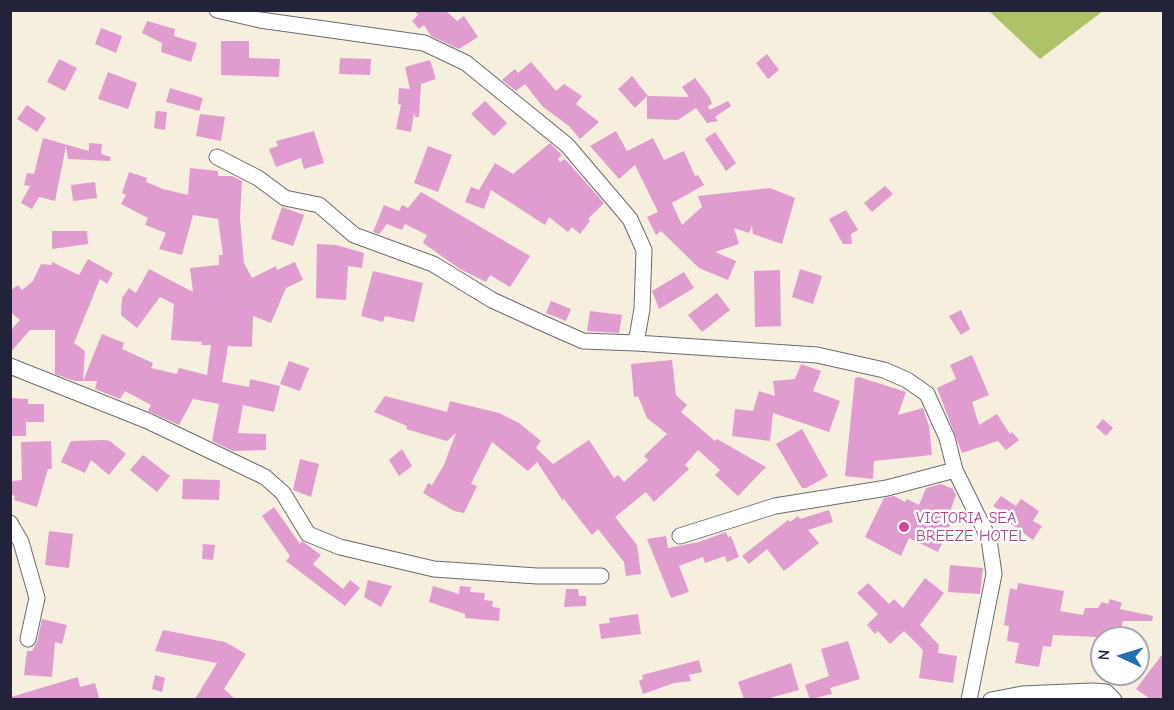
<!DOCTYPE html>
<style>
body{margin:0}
#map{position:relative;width:1174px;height:710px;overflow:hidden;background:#f6efde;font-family:"Comic Neue",sans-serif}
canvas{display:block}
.frame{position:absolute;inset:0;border:12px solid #22223b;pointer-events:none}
.north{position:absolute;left:1090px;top:626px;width:60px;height:60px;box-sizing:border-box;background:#fff;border:2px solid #a7a7b1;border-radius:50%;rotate:274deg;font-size:16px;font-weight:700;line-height:24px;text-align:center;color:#22223b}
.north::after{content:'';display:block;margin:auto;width:21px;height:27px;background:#1f6fb2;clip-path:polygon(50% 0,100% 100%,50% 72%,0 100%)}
</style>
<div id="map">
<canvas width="1174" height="710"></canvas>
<div class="frame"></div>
<div class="north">N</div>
</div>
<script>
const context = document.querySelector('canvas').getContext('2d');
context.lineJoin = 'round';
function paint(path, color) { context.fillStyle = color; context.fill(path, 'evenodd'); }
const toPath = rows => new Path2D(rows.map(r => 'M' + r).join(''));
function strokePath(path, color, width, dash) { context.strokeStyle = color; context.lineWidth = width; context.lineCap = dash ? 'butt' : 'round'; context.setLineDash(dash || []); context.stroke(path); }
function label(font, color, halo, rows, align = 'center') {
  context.font = font + ' "Comic Neue",sans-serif'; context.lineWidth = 5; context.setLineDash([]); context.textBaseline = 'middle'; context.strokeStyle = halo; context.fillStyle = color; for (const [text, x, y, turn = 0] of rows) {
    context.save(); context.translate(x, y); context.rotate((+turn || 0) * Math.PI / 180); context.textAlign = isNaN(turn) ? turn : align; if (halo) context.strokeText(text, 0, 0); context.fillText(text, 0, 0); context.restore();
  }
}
paint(toPath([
 [989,11,1103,11,1040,59]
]), '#aec267');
paint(toPath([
 [414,10,445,10,457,21,464,16,478,37,459,49,431,36,424,25,419,29,412,21,418,15],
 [147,21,175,29,174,36,197,43,191,62,161,52,162,43,142,33],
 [101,28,122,36,116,53,95,44],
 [221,41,249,41,249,58,280,59,279,77,221,75],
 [767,54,779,70,768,79,756,63],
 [340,58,371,59,370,75,339,74],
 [59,59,77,68,65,91,47,82],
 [430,60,436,79,421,84,419,117,415,117,414,113,411,132,396,129,401,105,398,104,399,88,410,89,405,67],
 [531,62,556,91,564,84,582,96,576,104,599,122,580,139,569,126,543,107,525,84,516,91,502,80,515,69,518,73],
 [108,72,137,83,128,109,98,99],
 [632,76,648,96,689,97,682,87,695,78,710,98,712,104,708,106,710,110,728,101,731,106,715,117,718,121,707,123,696,108,678,120,647,119,647,96,635,108,618,89],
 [170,88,203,98,199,111,166,102],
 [485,101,507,123,494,136,471,114],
 [27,105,46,118,37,132,17,119],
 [156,111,167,112,165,130,154,128],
 [200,114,225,117,221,141,196,136],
 [314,131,324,163,304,169,301,158,276,167,269,149,278,146,276,141],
 [616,131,627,151,653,138,664,160,684,151,695,176,698,175,704,185,672,203,682,225,702,207,698,196,770,188,795,198,782,244,753,234,752,226,749,233,734,228,739,244,715,252,736,261,728,280,699,268,661,231,656,235,647,217,658,212,635,165,619,179,590,146],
 [715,132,736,163,726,171,705,139],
 [43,138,89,151,89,143,102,144,101,154,111,157,110,161,68,159,66,146,55,201,39,197,32,209,21,203,30,186,24,185,27,173,34,174],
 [550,143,562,155,558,159,560,162,565,159,604,203,588,219,590,221,580,234,572,227,568,232,549,217,545,225,491,190,484,209,465,202,471,187,479,190,495,163,513,174],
 [428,146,452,155,438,192,414,183],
 [190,168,218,171,218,176,232,176,242,181,240,218,244,263,252,278,276,266,277,270,295,262,303,280,286,288,271,323,253,316,252,347,228,346,222,382,249,387,250,379,280,386,274,412,243,405,238,433,266,434,266,450,233,451,212,441,219,404,193,399,179,425,148,411,151,405,125,391,120,399,95,389,97,381,83,381,102,334,124,343,122,349,153,363,151,368,177,374,179,368,207,375,211,345,201,345,202,342,171,340,174,304,160,297,137,328,121,315,122,298,129,288,136,293,149,269,193,292,190,268,219,265,219,255,223,255,218,219,193,215,182,255,159,249,166,233,145,225,148,218,121,204,126,195,122,193,129,172,147,178,146,182,163,189,188,195],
 [95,182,97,198,73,201,71,185],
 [885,186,893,194,872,212,864,203],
 [421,192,530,256,510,287,490,275,486,282,460,269,423,243,427,235,405,224,402,230,387,224,379,234,373,232,384,205,399,211,402,205,408,208],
 [282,207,304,215,293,246,271,239],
 [846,210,858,230,851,234,852,244,843,244,829,219],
 [52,231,87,231,88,244,52,249],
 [317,244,336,245,364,253,362,268,348,266,346,300,316,298],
 [88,259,113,273,107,284,100,279,74,343,85,351,83,381,75,381,55,374,55,330,30,330,10,353,10,331,20,320,10,312,10,291,18,285,22,290,33,281,41,264,52,265,52,262,79,275],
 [800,269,822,276,813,304,792,297],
 [780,270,781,326,755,327,754,271],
 [373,271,423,283,414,322,385,316,383,322,361,316],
 [684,272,694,288,659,309,652,291],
 [717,293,730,310,702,332,688,315],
 [551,301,571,309,566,321,546,313],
 [961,310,970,329,961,335,949,316],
 [590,311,622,315,619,333,587,331],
 [972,355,989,395,972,402,979,425,997,414,1010,434,1012,432,1019,440,1006,450,998,441,962,453,937,388,956,379,950,365],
 [672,360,676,395,687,405,681,412,715,441,717,439,766,467,738,496,715,475,720,470,698,450,685,465,689,469,654,502,646,492,615,517,637,545,641,574,626,576,624,562,598,529,592,535,563,498,563,501,537,462,528,471,492,442,471,484,477,486,464,513,454,511,423,493,428,483,432,485,444,465,456,433,447,441,406,429,407,426,374,412,385,396,447,412,450,401,499,413,519,423,541,441,536,448,553,464,589,440,614,478,618,475,624,482,648,460,644,456,667,434,647,418,638,396,634,397,631,364],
 [289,361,309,368,300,391,280,384],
 [801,364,821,371,813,391,840,401,829,432,773,413,770,441,732,436,735,409,753,411,759,391,775,396,773,381,795,379],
 [859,377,906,392,898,415,923,408,929,426,932,455,874,461,873,479,845,476,855,378],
 [10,398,28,399,28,404,44,404,44,422,26,422,26,436,10,436],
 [1103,419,1113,428,1106,436,1096,427],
 [802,429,828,476,806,488,802,488,776,444],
 [104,440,110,441,126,454,109,475,91,460,85,473,61,462,71,441],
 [51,441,52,469,48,469,37,507,14,500,15,496,10,494,12,481,22,480,21,442],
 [402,449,412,466,399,476,389,460],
 [143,455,170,476,157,492,130,470],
 [300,459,319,464,311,497,293,490],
 [183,479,220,480,219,500,182,499],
 [941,484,953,489,956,495,948,517,953,519,938,552,909,538,901,556,865,537,884,498,894,496,905,502,907,499,919,505,926,488],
 [1001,496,1016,506,1021,499,1039,511,1033,521,1042,526,1033,540,996,513,998,509,993,506],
 [274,507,300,544,302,541,321,555,313,564,343,589,350,580,360,588,345,606,286,561,290,556,262,516],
 [829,510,833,522,808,530,819,543,784,571,767,549,749,564,742,556,788,520,790,522,798,516,800,519],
 [49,531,73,534,69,568,45,565],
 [726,532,728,537,731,536,739,557,727,562,725,556,705,563,703,557,679,566,689,592,671,598,647,539,666,536,668,548,699,542],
 [203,544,215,545,213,560,202,559],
 [950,565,983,568,980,594,948,592],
 [925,578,944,593,920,625,939,645,938,653,957,656,953,683,919,678,923,650,904,631,890,644,878,631,875,634,867,625,878,614,857,593,868,583,889,604,894,599,903,608],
 [368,580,392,586,381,607,364,597],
 [1018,583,1064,591,1060,611,1083,615,1085,608,1098,608,1102,602,1108,604,1110,599,1122,603,1120,609,1153,616,1152,621,1123,621,1118,638,1053,635,1051,647,1043,646,1039,667,1015,663,1019,643,1007,641,1009,626,1004,625,1010,588,1017,590],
 [433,586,459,594,460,586,471,587,470,592,485,593,484,600,493,601,492,607,500,608,499,621,465,618,465,614,429,602],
 [566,589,578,589,579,596,586,596,586,606,564,607],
 [638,614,641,634,601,639,599,624,610,623,609,618],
 [42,619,67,625,62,644,55,642,52,677,24,675,27,651,32,651,37,642],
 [163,630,225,642,246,654,224,689,235,699,195,699,217,663,155,651],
 [848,641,860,679,830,688,832,694,810,699,805,685,829,676,821,649],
 [1164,652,1164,695,1160,699,1150,699,1136,689],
 [699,660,702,672,689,675,691,681,674,683,643,694,639,681,643,679,642,675],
 [791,663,799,690,766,699,744,699,738,682],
 [155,675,165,678,162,692,152,689],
 [78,677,80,687,95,683,99,698,11,699,11,697]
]), '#e09ccf');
const minor = toPath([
 [217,10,260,20,424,43,466,63,567,145,630,219,644,250,642,309,636,343,817,355,884,370,907,380,927,394,947,438,955,470],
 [217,157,258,178,285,198,319,205,354,235,433,264,492,300,540,322,583,341,636,343],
 [10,366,148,421,265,477,283,493,308,534,340,547,434,569,537,576,601,576],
 [10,523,21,542,37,598,28,639],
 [680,536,775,506,887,488,955,470,989,539,994,574,969,700],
 [991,700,1022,694,1092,691,1106,692,1114,700]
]);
strokePath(minor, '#6c6a74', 17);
strokePath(minor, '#fff', 15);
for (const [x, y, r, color] of [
 [904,527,6,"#d1479c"]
]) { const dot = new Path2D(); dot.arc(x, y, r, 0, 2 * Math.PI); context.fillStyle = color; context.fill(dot); strokePath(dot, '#fff', 2); }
label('16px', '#b23c85', '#fff', [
 ["VICTORIA SEA",916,518],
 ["BREEZE HOTEL",916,536]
], 'left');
</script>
